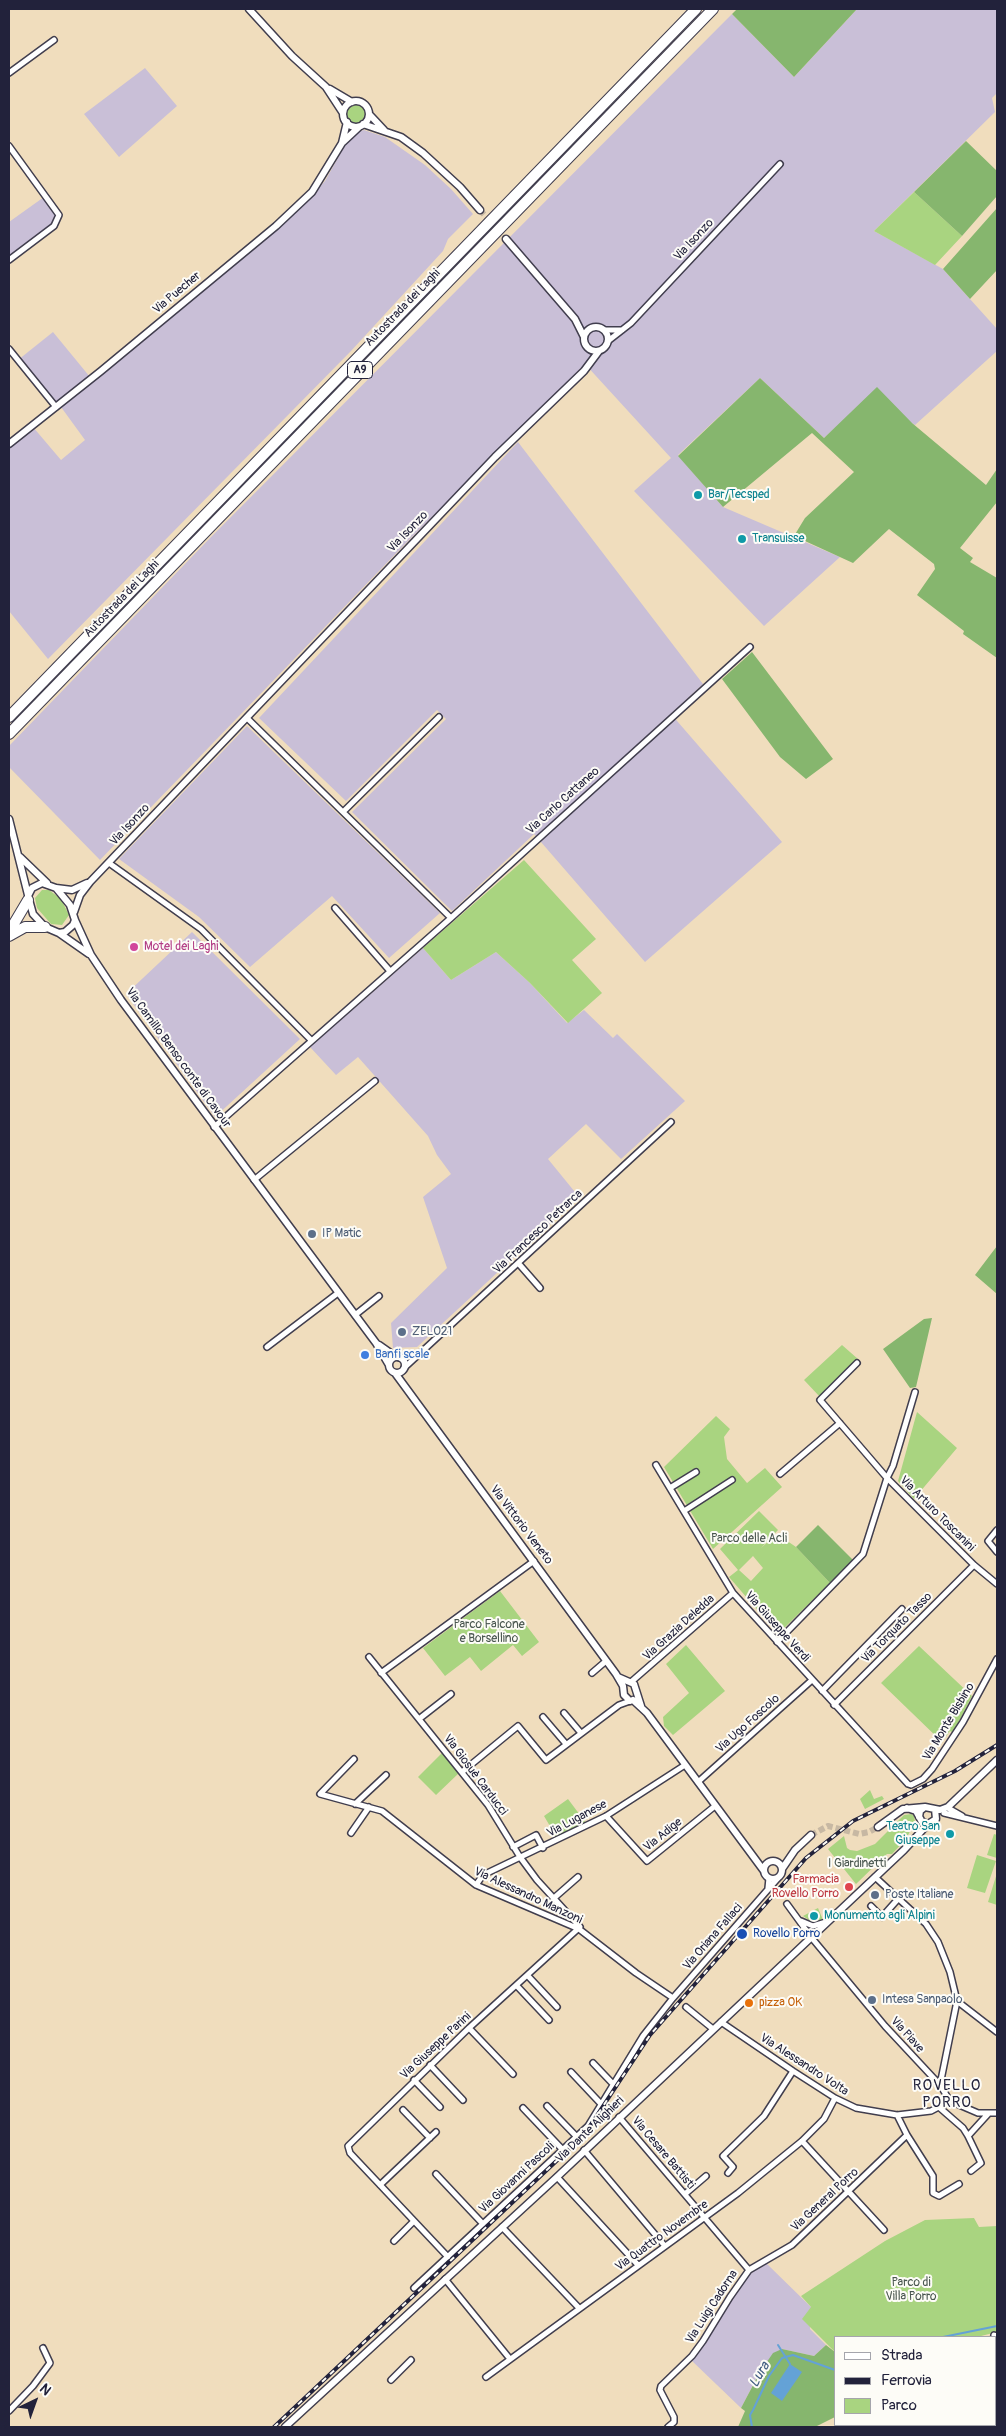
<!DOCTYPE html>
<meta charset="utf-8">
<style>
body{margin:0}
#map{position:relative;width:1006px;height:2436px;overflow:hidden;background:#f0ddbd;font-family:Pangolin,sans-serif}
canvas{display:block}
.frame{position:absolute;inset:0;border:10px solid #22223b;pointer-events:none}
.legend{position:absolute;left:834px;top:2336px;width:162px;height:90px;box-sizing:border-box;background:#fdfcf7;border:1px solid #a5a5ac;margin:0;padding:6px 9px;list-style:none;font-size:15px;color:#22223b}
.legend li{display:flex;align-items:center;gap:10px;height:25px}
.legend b{width:25px;border:1px solid #a5a5ac}
.north{position:absolute;left:10px;top:2376px;width:50px;height:50px;-webkit-text-stroke:4px #fdfcf7;paint-order:stroke;rotate:42deg;font-size:14px;font-weight:700;line-height:20px;text-align:center;color:#22223b}
.north::after{content:'';display:block;margin:auto;width:18px;height:22px;background:#22223b;clip-path:polygon(50% 0,100% 100%,50% 72%,0 100%)}
</style>
<div id="map">
<canvas width="1006" height="2436"></canvas>
<div class="frame"></div>
<ul class="legend">
<li><b style="height:6px;background:#fff"></b>Strada</li>
<li><b style="height:6px;background:#22223b"></b>Ferrovia</li>
<li><b style="height:14px;background:#a9d480"></b>Parco</li>
</ul>
<div class="north">N</div>
</div>
<script>
const context = document.querySelector('canvas').getContext('2d');
context.lineJoin = 'round';
function paint(path, color) { context.fillStyle = color; context.fill(path, 'evenodd'); }
const toPath = rows => new Path2D(rows.map(r => 'M' + r).join(''));
function strokePath(path, color, width, dash) { context.strokeStyle = color; context.lineWidth = width; context.lineCap = dash ? 'butt' : 'round'; context.setLineDash(dash || []); context.stroke(path); }
function label(font, color, halo, rows, align = 'center') {
  context.font = font + ' Pangolin,sans-serif'; context.lineWidth = 4; context.setLineDash([]); context.textBaseline = 'middle'; context.strokeStyle = halo; context.fillStyle = color; for (const [text, x, y, turn = 0] of rows) {
    context.save(); context.translate(x, y); context.rotate((+turn || 0) * Math.PI / 180); context.textAlign = isNaN(turn) ? turn : align; if (halo) context.strokeText(text, 0, 0); context.fillText(text, 0, 0); context.restore();
  }
}
paint(toPath([
 [857,9,997,9,997,93,992,98,995,112,874,231,943,269,997,329,997,351,915,425,912,423,834,429,824,438,760,378,678,455,723,507,840,557,764,626,634,491,671,458,585,364,409,540,100,860,9,767,9,746,211,537,732,14,794,77],
 [145,68,177,106,119,157,84,114],
 [364,130,385,137,425,165,451,189,473,214,448,239,443,251,351,351,48,659,9,611,9,446,33,427,61,460,85,440,61,407,301,207,325,181,348,140,355,132],
 [44,197,57,215,56,219,51,226,9,259,9,222],
 [53,332,90,377,56,406,18,360],
 [518,442,703,684,671,714,782,842,645,962,534,834,452,911,352,812,446,719,437,710,346,801,259,718],
 [247,726,440,913,389,958,332,896,250,967,199,917,119,859],
 [192,932,300,1039,215,1117,126,994],
 [423,948,451,980,496,952,530,983,567,1023,584,1010,613,1038,617,1034,685,1101,621,1159,586,1124,548,1159,579,1197,417,1347,393,1348,391,1323,447,1268,423,1197,451,1174,437,1155,428,1136,358,1057,336,1075,310,1047],
 [765,2262,811,2307,810,2329,826,2345,814,2356,782,2349,760,2372,741,2408,691,2360,700,2341,749,2275]
]), '#c9bfd7');
paint(toPath([
 '347 114a9 9 0 1 1 18 0a9 9 0 1 1-18 0Z',
 [914,192,962,236,935,265,874,231],
 [524,860,596,939,572,960,602,993,568,1023,530,983,496,952,451,980,423,948],
 [42,890,49,890,61,899,69,915,62,925,51,924,37,908,35,898],
 [842,1345,858,1359,820,1397,804,1380],
 [917,1412,957,1448,914,1499,898,1481],
 [716,1416,730,1429,724,1437,727,1459,747,1483,765,1468,782,1487,713,1549,664,1467],
 [759,1511,778,1530,761,1548,777,1534,796,1547,830,1583,778,1634,729,1577,738,1570,720,1549],
 [753,1556,763,1568,751,1581,739,1570],
 [500,1591,539,1642,522,1656,513,1645,481,1671,470,1657,445,1676,423,1648],
 [686,1645,725,1691,673,1735,664,1726,663,1717,689,1693,666,1664],
 [919,1646,972,1696,953,1733,950,1731,942,1742,881,1683],
 [442,1753,459,1773,436,1795,418,1777],
 [870,1790,874,1799,882,1796,884,1799,865,1809,860,1799],
 [568,1799,586,1823,557,1838,544,1816],
 [911,1814,914,1816,915,1822,906,1839,892,1854,887,1854,856,1884,828,1849,844,1836,847,1848,850,1850,857,1851,875,1844,904,1815],
 [994,1834,997,1835,997,1858,987,1855],
 [977,1855,996,1861,985,1893,967,1888],
 [997,1873,997,1905,988,1902],
 [818,1908,823,1920,812,1922,803,1916],
 [974,2218,979,2227,997,2226,997,2332,977,2337,835,2337,835,2352,802,2319,811,2307,801,2296,885,2241,925,2220],
 [844,2425,961,2425,963,2427,839,2427]
]), '#a9d480');
paint(toPath([
 [737,9,857,9,794,77,732,14],
 [966,141,997,171,997,196,962,236,914,192],
 [997,208,997,270,970,299,943,269],
 [760,378,824,438,877,387,912,423,986,485,997,469,997,502,960,548,973,558,970,562,997,578,997,658,963,634,964,631,917,595,935,569,934,564,889,529,853,563,794,536,805,518,854,472,812,433,723,507,678,456],
 [752,652,833,759,806,779,780,757,722,679],
 [997,1246,997,1294,975,1275],
 [932,1318,916,1387,910,1388,883,1349,924,1319],
 [818,1525,853,1560,830,1583,796,1547],
 [826,2345,835,2352,835,2417,815,2427,738,2427,745,2411,741,2408,760,2372,773,2353,782,2349,814,2356]
]), '#86b66e');
paint(toPath([
 [790,2364,802,2372,782,2401,771,2393]
]), '#64a2d6');
strokePath(toPath([
 [943,2337,997,2326],
 [778,2345,790,2364],
 [752,2427,750,2415,753,2410,769,2376,782,2358,793,2355,835,2370]
]), '#64a2d6', 2);
strokePath(toPath([
 [480,210,506,239],
 [811,1835,828,1826,859,1834,869,1832,878,1827]
]), '#c7b8a3', 6, [6, 3]);
const minor = toPath([
 [9,73,54,40],
 [9,146,59,215,54,226,9,260],
 [604,330,622,330],
 [608,341,631,323,780,164],
 [9,349,56,407],
 [247,718,451,918],
 [343,812,439,717],
 [109,863,201,929,311,1040],
 [335,908,390,971],
 [214,1127,451,918,750,647],
 [254,1180,375,1081],
 [519,1264,540,1288],
 [355,1315,379,1296],
 [267,1347,338,1293],
 [400,1358,417,1355],
 [857,1363,820,1400,887,1478,974,1565,997,1584],
 [404,1368,671,1122],
 [656,1465,733,1593,908,1784,911,1785,923,1779,932,1769,963,1722,997,1659],
 [780,1474,840,1423],
 [670,1488,696,1472],
 [684,1511,732,1480],
 [997,1530,988,1541,997,1552],
 [777,1642,863,1554,887,1478,893,1466,915,1392],
 [369,1657,488,1805,520,1857,537,1880,580,1927,469,2028,348,2146,350,2153,448,2257],
 [381,1673,534,1561],
 [592,1673,606,1661],
 [631,1682,733,1593],
 [822,1691,902,1609],
 [834,1705,974,1565],
 [564,1713,581,1733],
 [543,1717,566,1744],
 [419,1719,451,1694],
 [354,1759,320,1794,382,1811,476,1885,579,1929,636,1973,673,1998],
 [462,1772,518,1726,546,1760,619,1705,630,1701],
 [698,1782,812,1680],
 [355,1804,386,1775],
 [948,1808,962,1816],
 [944,1813,997,1826],
 [606,1816,647,1861,715,1806],
 [351,1833,369,1807],
 [513,1847,536,1835,543,1848],
 [875,1877,926,1924,938,1942,950,1972,957,2001,940,2085],
 [476,1885,483,1875,606,1816,685,1765],
 [768,1888,769,1878],
 [554,1898,578,1877],
 [787,1904,811,1937,885,2026,940,2085,950,2101],
 [871,1906,882,1917,898,1899],
 [801,1921,813,1926,826,1922],
 [528,1976,557,2007],
 [517,1986,549,2020],
 [957,2001,997,2032],
 [686,2007,713,2029],
 [721,2022,793,2071,835,2098,856,2108,897,2115,931,2111,950,2101,978,2113,997,2113],
 [469,2028,513,2074],
 [593,2063,614,2085],
 [430,2065,463,2100],
 [571,2072,602,2105],
 [414,2080,440,2107],
 [547,2106,576,2136],
 [523,2108,562,2149],
 [940,2108,963,2128,968,2136,981,2163,971,2171],
 [403,2110,430,2138],
 [897,2115,907,2135,933,2176,933,2193,939,2196,959,2184],
 [619,2117,749,2270],
 [968,2136,988,2114],
 [802,2141,884,2230],
 [584,2150,664,2245],
 [728,2173,733,2167,723,2156,764,2116,793,2071],
 [436,2174,483,2224],
 [557,2177,638,2265],
 [380,2185,436,2132],
 [685,2194,706,2176],
 [502,2227,579,2308],
 [394,2241,414,2221],
 [445,2279,510,2359],
 [414,2288,588,2126,643,2036,673,1998,778,1878],
 [994,2335,997,2336],
 [486,2377,738,2193,802,2141,824,2119,835,2098],
 [391,2380,411,2360],
 [9,2411,33,2386,50,2363,43,2348],
 [668,2427,674,2422,674,2417,660,2390,661,2386,692,2356,703,2341,730,2297,749,2270,792,2245,907,2135]
]);
const tertiary = toPath([
 [249,9,292,56,326,87,343,113],
 [330,89,352,102],
 '343 114a13 13 0 1 1 26 0a13 13 0 1 1-26 0Z',
 [369,114,384,130],
 [363,124,401,137,423,153,460,187,480,210],
 [343,142,359,127],
 [506,239,575,319,584,337],
 '584 339a12 12 0 1 1 24 0a12 12 0 1 1-24 0Z',
 [9,444,101,371,276,226,312,192,342,143,347,122],
 [9,819,28,895],
 [20,857,47,883],
 [42,883,56,888,70,905,75,920,73,925,65,932,59,933,45,927,33,914,28,896,32,888,42,883],
 [56,888,72,890,87,883],
 [74,912,80,895,90,882,495,457,584,371,599,351],
 [75,920,91,955,121,1000,376,1343,389,1365],
 [59,933,89,954],
 [379,1345,396,1357],
 '389 1365a8 8 0 1 1 16 0a8 8 0 1 1-16 0Z',
 [395,1373,616,1674,623,1686,624,1695,630,1701,633,1700],
 [618,1677,634,1684,641,1706],
 [633,1700,647,1713,764,1871],
 [907,1808,916,1811,922,1822,928,1824,936,1819,935,1809],
 [919,1817,920,1811,925,1807,940,1810,948,1807,997,1760],
 [878,1827,903,1809,925,1807],
 '764 1870a9 9 0 1 1 18 0a9 9 0 1 1-18 0Z',
 [782,1869,795,1850,811,1835],
 [285,2427,557,2177,904,1850,928,1824]
]);
const motorway = toPath([
 [9,717,696,9],
 [9,734,713,9],
 [9,932,28,900],
 [9,936,25,927,45,927]
]);
strokePath(minor, '#413e4e', 8);
strokePath(tertiary, '#413e4e', 9);
strokePath(motorway, '#413e4e', 12);
strokePath(minor, '#fff', 5);
strokePath(tertiary, '#fff', 6);
strokePath(motorway, '#fff', 10);
const rail = toPath([
 [274,2427,584,2135,650,2035,806,1858,853,1821,955,1771,997,1745]
]);
strokePath(rail, '#22223b', 4);
strokePath(rail, '#fdfcf7', 2, [5.5]);
for (const [x, y, r, color] of [
 [698,495,5,"#0f9aa8"],
 [742,539,5,"#0f9aa8"],
 [134,947,5,"#d1479c"],
 [312,1234,5,"#5c6f8a"],
 [402,1332,5,"#5c6f8a"],
 [365,1355,5,"#3f7fe0"],
 [950,1834,5,"#0f9aa8"],
 [849,1887,5,"#e0444e"],
 [875,1895,5,"#5c6f8a"],
 [814,1916,5,"#0f9aa8"],
 [742,1934,6,"#1a4fb4"],
 [872,2000,5,"#5c6f8a"],
 [749,2003,5,"#e8710a"]
]) { const dot = new Path2D(); dot.arc(x, y, r, 0, 2 * Math.PI); context.fillStyle = color; context.fill(dot); strokePath(dot, '#fdfcf7', 2); }
for (const [x, y, w] of [
 [360,370,25]
]) { const box = new Path2D(); box.roundRect(x - w / 2, y - 8.5, w, 17, 4); context.fillStyle = '#fdfcf7'; context.fill(box); strokePath(box, '#22223b', 1); }
label('bold 11px', '#22223b', null, [
 ["A9",360,370]
]);
label('12px', '#22223b', '#fdfcf7', [
 ["Via Isonzo",694,240,-47],
 ["Via Puecher",177,293,-40],
 ["Autostrada dei Laghi",403,308,-46],
 ["Via Isonzo",408,532,-46],
 ["Autostrada dei Laghi",122,599,-46],
 ["Via Carlo Cattaneo",563,801,-42],
 ["Via Isonzo",130,825,-47],
 ["Via Camillo Benso conte di Cavour",178,1058,54],
 ["Via Francesco Petrarca",538,1232,-43],
 ["Via Arturo Toscanini",937,1514,45],
 ["Via Vittorio Veneto",521,1525,53],
 ["Via Giuseppe Verdi",777,1627,48],
 ["Via Grazia Deledda",679,1628,-42],
 ["Via Torquato Tasso",897,1628,-45],
 ["Via Monte Bisbino",949,1722,-59],
 ["Via Ugo Foscolo",748,1724,-42],
 ["Via Giosuè Carducci",475,1775,53],
 ["Via Luganese",577,1819,-28],
 ["Via Adige",663,1835,-39],
 ["Via Alessandro Manzoni",528,1896,25],
 ["Via Oriana Fallaci",713,1937,-49],
 ["Via Piave",907,2035,48],
 ["Via Giuseppe Parini",436,2046,-43],
 ["Via Alessandro Volta",804,2065,33],
 ["Via Dante Alighieri",590,2130,-44],
 ["Via Cesare Battisti",663,2153,50],
 ["Via Giovanni Pascoli",517,2178,-43],
 ["Via General Porro",825,2200,-43],
 ["Via Quattro Novembre",662,2236,-36],
 ["Via Luigi Cadorna",712,2307,-57]
]);
label('12px', '#0d838f', '#fdfcf7', [
 ["Bar/Tecsped",708,495],
 ["Transuisse",752,539],
 ["Teatro San",940,1827,"right"],
 ["Giuseppe",940,1841,"right"],
 ["Monumento agli Alpini",824,1916]
], 'left');
label('12px', '#b23c85', '#fdfcf7', [
 ["Motel dei Laghi",144,947]
], 'left');
label('12px', '#4e5e75', '#fdfcf7', [
 ["IP Matic",322,1234],
 ["ZELO21",412,1332],
 ["Poste Italiane",885,1895],
 ["Intesa Sanpaolo",882,2000]
], 'left');
label('12px', '#366cbe', '#fdfcf7', [
 ["Banfi scale",375,1355]
], 'left');
label('12px', '#4a5750', '#fdfcf7', [
 ["Parco delle Acli",749,1539],
 ["Parco Falcone",489,1625],
 ["e Borsellino",489,1639],
 ["I Giardinetti",857,1864],
 ["Parco di",911,2283],
 ["Villa Porro",911,2297]
]);
label('12px', '#be3a42', '#fdfcf7', [
 ["Farmacia",839,1880],
 ["Rovello Porro",839,1894]
], 'right');
label('12px', '#164399', '#fdfcf7', [
 ["Rovello Porro",753,1934]
], 'left');
label('12px', '#c56008', '#fdfcf7', [
 ["pizza OK",759,2003]
], 'left');
label('italic 14px', '#405c81', '#fdfcf7', [
 ["Lura",760,2375,-60]
]);
context.letterSpacing = '1px';
label('15px', '#22223b', '#fdfcf7', [
 ["ROVELLO",947,2086],
 ["PORRO",947,2103]
]);
context.letterSpacing = '0px';
</script>
